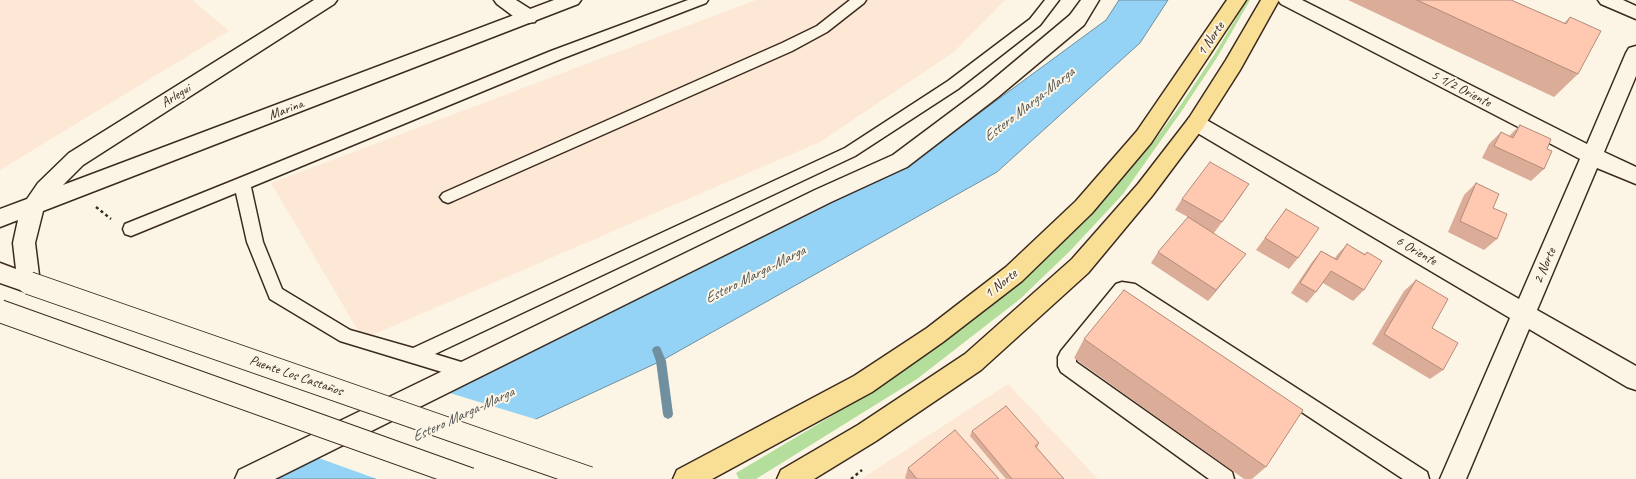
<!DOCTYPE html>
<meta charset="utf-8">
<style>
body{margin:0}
canvas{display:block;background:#fcf5e5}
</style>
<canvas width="1636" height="479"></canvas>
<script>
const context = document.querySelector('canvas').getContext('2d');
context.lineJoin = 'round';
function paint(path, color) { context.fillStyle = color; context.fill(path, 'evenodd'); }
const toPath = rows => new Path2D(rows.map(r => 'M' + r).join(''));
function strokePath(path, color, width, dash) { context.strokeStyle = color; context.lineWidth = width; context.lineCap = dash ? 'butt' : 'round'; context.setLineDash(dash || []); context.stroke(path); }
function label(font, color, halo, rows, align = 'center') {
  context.font = font + ' Caveat,sans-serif'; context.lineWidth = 4; context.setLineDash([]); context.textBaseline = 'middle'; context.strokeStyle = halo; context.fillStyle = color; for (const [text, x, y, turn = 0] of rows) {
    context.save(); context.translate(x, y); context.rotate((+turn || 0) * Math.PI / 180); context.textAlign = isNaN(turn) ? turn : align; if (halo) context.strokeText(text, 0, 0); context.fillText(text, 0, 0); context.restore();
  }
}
paint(toPath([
 [0,0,192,0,229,31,0,170],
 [756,0,1005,0,954,52,820,142,363,339,271,183],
 [1008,384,1098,479,861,479]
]), '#fde8d5');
paint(toPath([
 [1247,0,1250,0,1218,56,1183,109,1123,194,1070,251,1020,299,917,379,756,479,739,479,736,473,830,417,911,365,1015,286,1114,187,1155,140,1180,106,1214,55]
]), '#b4de9b');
const water = toPath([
 [1119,0,1168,0,1140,43,997,172,661,361,407,479,275,479,755,238,906,167,1106,20,1119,0]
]);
paint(water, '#94d3f5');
strokePath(water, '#708f9f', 1);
paint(toPath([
 [440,390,538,420,412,479,377,479,313,456]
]), '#fcf5e5');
paint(toPath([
 [657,346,660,347,666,361,673,414,672,417,668,419,664,417,663,414,656,361,652,350,654,347,657,346]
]), '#708f9f');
const service = toPath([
 [688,0,708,0,706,3,561,59,251,187,263,242,282,289,350,330,413,348,845,148,948,81,1030,19,1045,0,1059,0,1040,25,958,89,855,156,435,354,471,365,474,371,471,377,465,379,340,341,270,299,247,242,236,193,131,236,125,234,123,229,125,224,237,179,551,51,688,0],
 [850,0,866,0,864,3,827,32,792,51,453,201,448,203,443,201,440,197,443,193,782,43,817,26,850,0],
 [1122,282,1135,284,1427,472,1429,479,1403,479,1126,296,1076,359,1076,362,1232,472,1234,479,1209,479,1061,372,1058,366,1058,357,1061,351,1116,284,1122,282]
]);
const minor = toPath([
 [494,0,516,0,535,12,537,17,535,22,528,23,521,22,497,4,494,0],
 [1081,0,1099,0,1084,25,998,97,907,167,831,202,275,479,235,479,239,470,815,190,893,155,984,87,1070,15,1081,0],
 [1278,0,1302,0,1587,144,1626,53,1629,48,1636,46,1636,76,1604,152,1636,167,1636,184,1597,168,1537,310,1636,366,1636,390,1627,387,1529,329,1466,479,1440,479,1510,318,1189,128,1186,123,1189,118,1196,115,1203,118,1519,299,1580,159,1281,4,1278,0]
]);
const secondary = toPath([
 [314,0,337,0,334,4,83,165,63,185,554,0,581,0,578,4,43,211,35,243,40,283,37,290,29,293,0,283,0,263,16,269,13,243,18,220,0,227,0,209,27,199,38,183,69,153,314,0],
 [1598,0,1623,0,1636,6,1636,19,1601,4,1598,0]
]);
const primary = toPath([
 [1227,0,1246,0,1151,143,1092,213,1022,281,943,342,872,392,712,479,673,479,677,470,854,376,927,328,1006,267,1076,201,1137,131,1227,0],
 [1261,0,1279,0,1240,70,1203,128,1152,196,1088,273,981,370,876,441,814,479,777,479,781,470,858,425,965,354,1072,259,1138,184,1189,118,1226,60,1261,0]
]);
strokePath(service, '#3b2a1e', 3);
strokePath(minor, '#3b2a1e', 3);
strokePath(secondary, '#3b2a1e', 3);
strokePath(primary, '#3b2a1e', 3);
strokePath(toPath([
 [96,207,111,219],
 [851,479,862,470]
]), '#3b2a1e', 2.5, [3, 3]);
paint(service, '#fcf5e5');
paint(minor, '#fcf5e5');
paint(secondary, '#fcf5e5');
paint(primary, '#f9df96');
const secondaryBridge = toPath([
 [29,283,589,478],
 [0,311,470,479]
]);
strokePath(secondaryBridge, '#3b2a1e', 24, []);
strokePath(secondaryBridge, '#fcf5e5', 22);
paint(toPath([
 [1348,0,1511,0,1564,23,1570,17,1578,74,1554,97],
 [1520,125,1547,149,1544,169,1531,181,1482,158,1489,144,1501,132,1509,136],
 [1476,183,1493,208,1497,239,1484,250,1448,232,1464,195],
 [1241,196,1214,233,1237,265,1208,301,1151,263,1158,252,1188,217,1175,210,1182,199],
 [1286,209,1298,258,1289,269,1256,250],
 [1347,244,1365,254,1367,252,1364,290,1353,301,1323,283,1316,292,1307,303,1291,293,1312,262,1321,251,1335,258,1337,255],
 [1416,280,1432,328,1443,370,1430,379,1372,344,1404,291],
 [1084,339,1266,467,1252,479,1244,479,1074,358],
 [972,431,1039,443,1037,448,1064,479,1006,479,970,436],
 [908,468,999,479,906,479,905,478]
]), '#dbac98');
paint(toPath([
 [1249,184,1241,196,1214,233,1222,222],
 [1246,254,1237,265,1208,301,1216,290]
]), '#b28c7c');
const building = toPath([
 [1417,0,1511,0,1566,24,1570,17,1601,31,1578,74,1417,0],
 [1520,125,1551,139,1547,149,1552,151,1544,169,1494,146,1501,132,1513,138,1520,125],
 [1210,162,1249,184,1222,222,1182,199,1210,162],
 [1476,183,1499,194,1493,208,1507,214,1497,239,1460,221,1476,183],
 [1286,209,1319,228,1298,258,1265,238,1286,209],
 [1188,217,1246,254,1216,290,1158,252,1188,217],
 [1347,244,1365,255,1367,252,1382,261,1364,290,1331,271,1316,292,1300,283,1321,251,1337,260,1347,244],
 [1416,280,1448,299,1432,328,1458,343,1443,370,1384,334,1416,280],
 [1124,290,1303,410,1266,467,1084,339,1124,290],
 [1006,406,1039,443,1035,446,1064,479,1012,479,972,431,1006,406],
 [955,430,999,479,917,479,908,468,955,430]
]);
paint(building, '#ffc8b1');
strokePath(building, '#b28c7c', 1);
label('14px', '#3b2a1e', '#fcf5e5', [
 ["1 Norte",1211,39,-56],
 ["5 1/2 Oriente",1461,89,27],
 ["Arlegui",176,96,-32],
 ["Marina",286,110,-21],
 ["6 Oriente",1416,251,30],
 ["2 Norte",1545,266,-67],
 ["1 Norte",1001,284,-39],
 ["Puente Los Castaños",296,376,19]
]);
label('italic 15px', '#515454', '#fcf5e5', [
 ["Estero Marga-Marga",1029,105,-38],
 ["Estero Marga-Marga",755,275,-27],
 ["Estero Marga-Marga",463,415,-25]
]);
</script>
